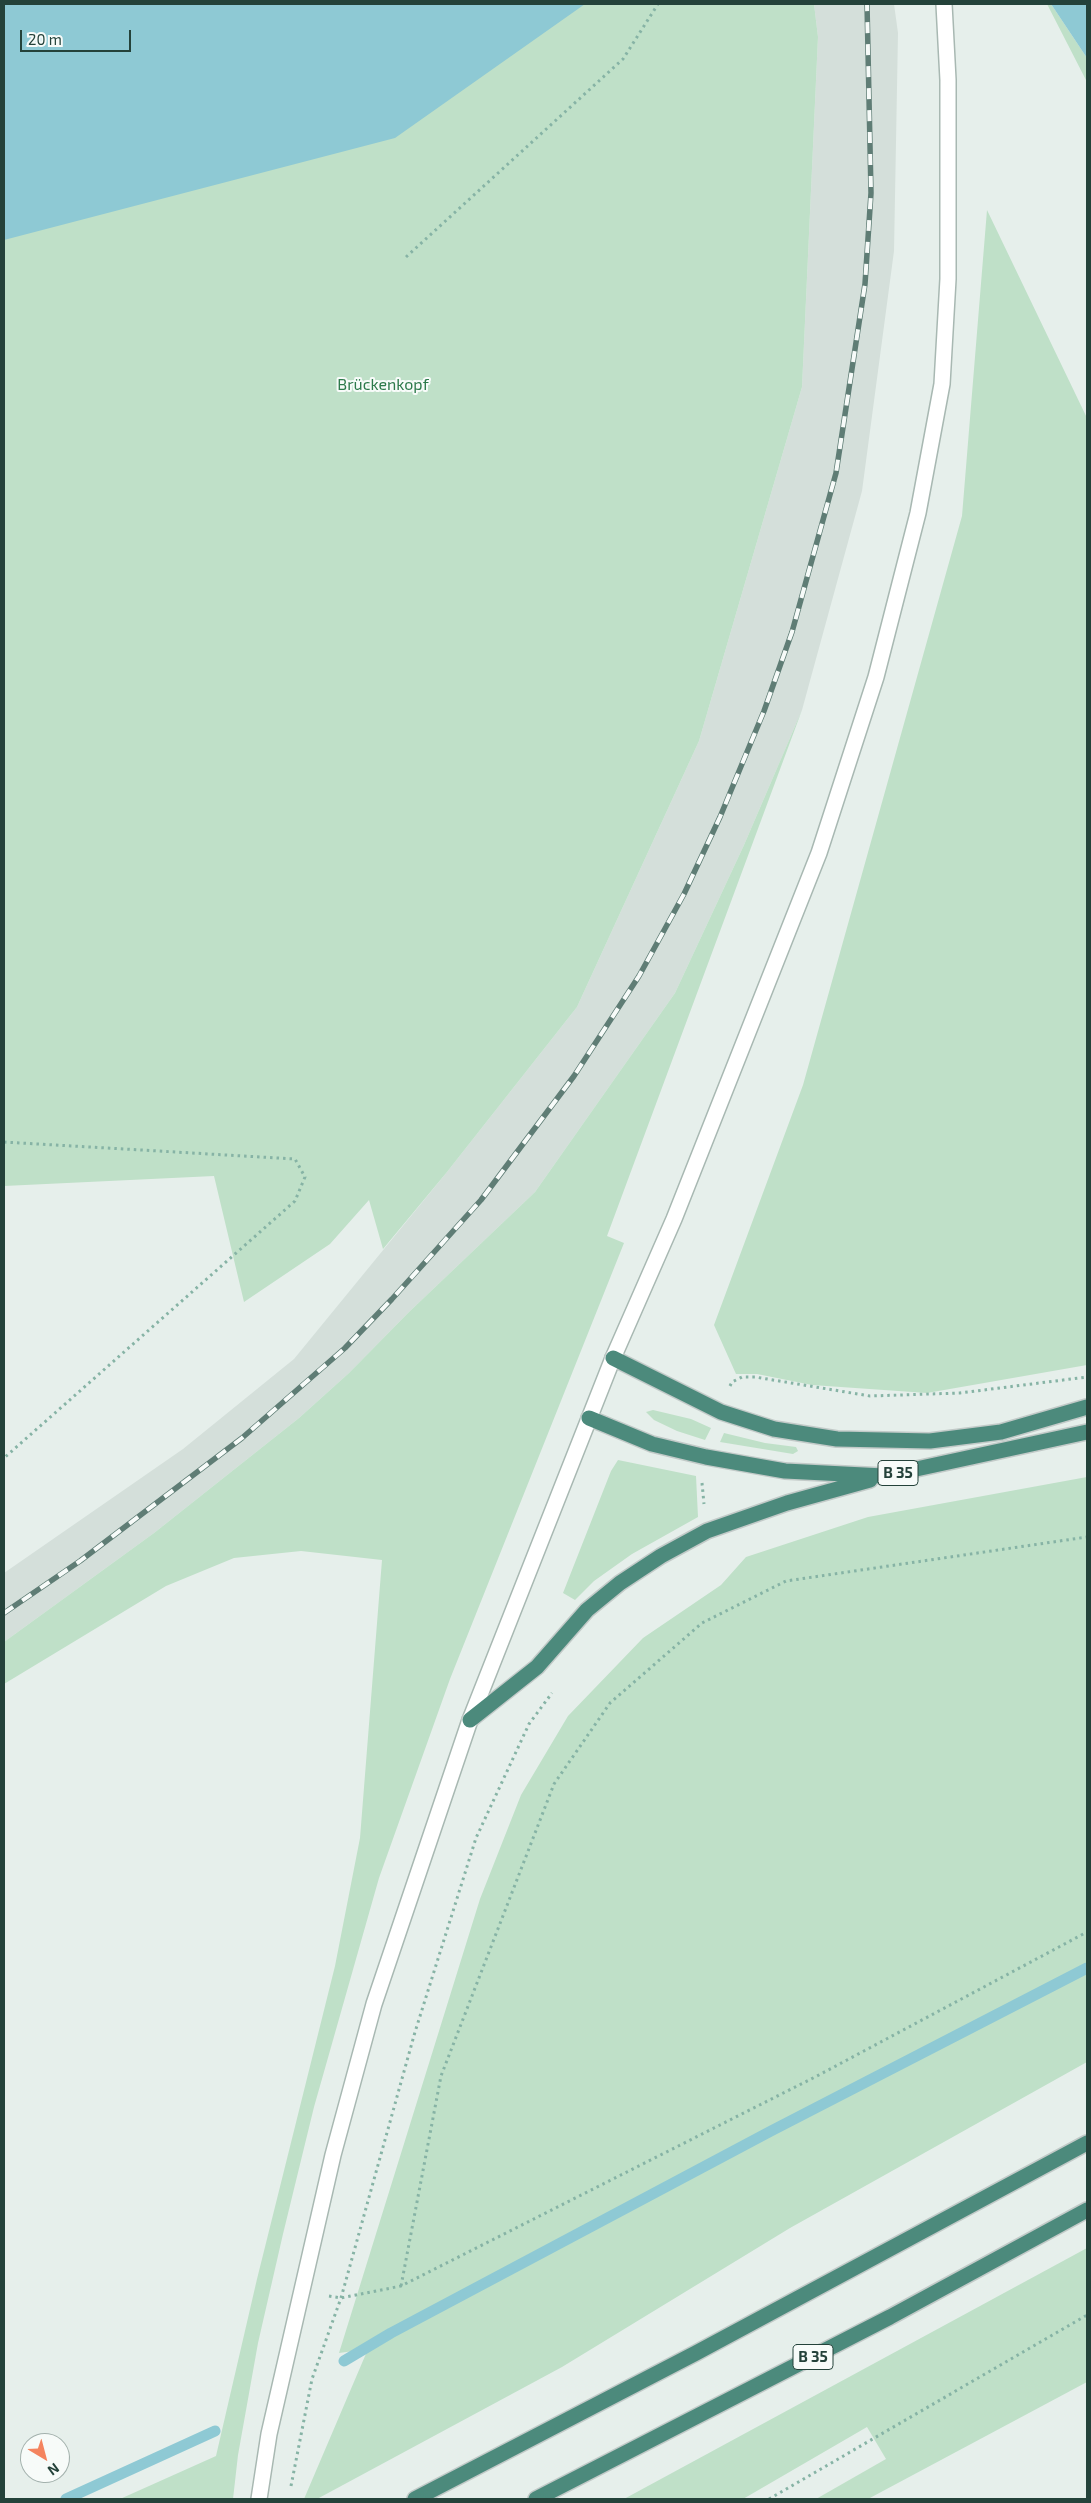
<!DOCTYPE html>
<meta charset="utf-8">
<style>
body{margin:0}
#map{position:relative;width:1091px;height:2503px;overflow:hidden;background:#e6efeb;font-family:"Exo 2",sans-serif}
canvas{display:block}
.frame{position:absolute;inset:0;border:5px solid #24423a;pointer-events:none}
.north{position:absolute;left:20px;top:2433px;width:50px;height:50px;box-sizing:border-box;background:#f7fbf9;border:1px solid #a3b1ad;border-radius:50%;rotate:143deg;font-size:14px;font-weight:700;line-height:20px;text-align:center;color:#24423a}
.north::after{content:'';display:block;margin:auto;width:18px;height:22px;background:#f4845f;clip-path:polygon(50% 0,100% 100%,50% 72%,0 100%)}
.scale{position:absolute;left:20px;top:30px;width:111px;height:22px;box-sizing:border-box;border:2px solid #24423a;border-top:0;padding-left:6px;font-size:15px;line-height:18px;white-space:nowrap;color:#24423a;-webkit-text-stroke:4px #f7fbf9;paint-order:stroke}
</style>
<div id="map">
<canvas width="1091" height="2503"></canvas>
<div class="frame"></div>
<div class="north">N</div>
<div class="scale">20 m</div>
</div>
<script>
const context = document.querySelector('canvas').getContext('2d');
context.lineJoin = 'round';
function paint(path, color) { context.fillStyle = color; context.fill(path, 'evenodd'); }
const toPath = rows => new Path2D(rows.map(r => 'M' + r).join(''));
function strokePath(path, color, width, dash) { context.strokeStyle = color; context.lineWidth = width; context.lineCap = dash ? 'butt' : 'round'; context.setLineDash(dash || []); context.stroke(path); }
function label(font, color, halo, rows, align = 'center') {
  context.font = font + ' "Exo 2",sans-serif'; context.lineWidth = 4; context.setLineDash([]); context.textBaseline = 'middle'; context.strokeStyle = halo; context.fillStyle = color; for (const [text, x, y, turn = 0] of rows) {
    context.save(); context.translate(x, y); context.rotate((+turn || 0) * Math.PI / 180); context.textAlign = isNaN(turn) ? turn : align; if (halo) context.strokeText(text, 0, 0); context.fillText(text, 0, 0); context.restore();
  }
}
paint(toPath([
 [814,4,894,4,898,33,894,251,862,491,802,710,744,845,675,993,535,1192,409,1312,349,1373,299,1418,154,1533,4,1642,4,1573,183,1449,294,1359,447,1172,577,1007,699,741,802,387,818,37]
]), '#d4dfda');
paint(toPath([
 [4,4,814,4,818,37,802,387,699,741,577,1007,447,1172,383,1249,369,1200,330,1244,244,1302,214,1176,4,1186],
 [1047,4,1051,4,1087,58,1087,82],
 [987,210,1087,418,1087,1365,927,1393,812,1385,757,1374,736,1374,714,1325,803,1085,962,516],
 [802,710,607,1236,624,1243,450,1679,379,1878,314,2107,283,2234,258,2343,238,2455,233,2499,120,2499,216,2456,257,2279,335,1966,360,1838,382,1560,301,1551,234,1558,166,1586,4,1684,4,1642,154,1533,299,1418,349,1373,409,1312,535,1192,675,993,744,845],
 [653,1410,691,1419,711,1428,705,1440,677,1431,654,1420,646,1412],
 [724,1433,765,1443,796,1447,798,1451,793,1454,720,1442],
 [618,1460,696,1476,698,1517,632,1554,594,1581,575,1600,563,1593,611,1471],
 [1087,1477,1087,2062,790,2228,562,2367,317,2499,304,2499,368,2349,339,2353,480,1899,521,1795,568,1716,643,1638,721,1585,746,1557,868,1517],
 [1087,2248,1087,2382,868,2499,816,2499,886,2459,867,2427,743,2499,624,2499]
]), '#bfe0c8');
paint(toPath([
 [4,4,585,4,395,138,4,240],
 [1051,4,1087,4,1087,58]
]), '#8ec9d4');
strokePath(toPath([
 [344,2361,391,2333,771,2131,1087,1968],
 [66,2499,215,2431]
]), '#8ec9d4', 11);
const minor = toPath([
 [613,1358,674,1219,819,853,876,677,918,513,942,384,948,279,948,80,944,4]
]);
const tertiary = toPath([
 [259,2499,269,2434,333,2155,374,2004,470,1720,613,1358]
]);
const trunk = toPath([
 [613,1358,721,1412,774,1429,837,1439,930,1441,1001,1432,1087,1407],
 [589,1418,652,1444,706,1457,785,1471,884,1476,1087,1432],
 [470,1720,537,1667,587,1610,620,1583,661,1556,707,1531,787,1503,870,1480],
 [415,2499,696,2353,1087,2143],
 [536,2499,890,2317,1087,2210]
]);
strokePath(minor, '#a8b8b2', 18);
strokePath(tertiary, '#a8b8b2', 18);
strokePath(trunk, '#c2cac8', 18);
strokePath(toPath([
 [406,257,623,59,658,4],
 [4,1142,295,1159,305,1177,295,1201,4,1458],
 [730,1386,732,1382,742,1377,755,1377,870,1396,960,1393,1087,1377],
 [702,1483,704,1504],
 [401,2286,441,2076,554,1784,610,1703,702,1623,786,1581,1087,1537],
 [329,2296,341,2298,401,2286,817,2076,1087,1932],
 [291,2486,312,2379,341,2298,415,2032,476,1838,529,1724,552,1693],
 [769,2499,1087,2315]
]), '#86b3a5', 3, [2.5, 4]);
strokePath(minor, '#fff', 15);
strokePath(tertiary, '#fff', 15);
strokePath(trunk, '#4c8a7c', 15);
const rail = toPath([
 [4,1613,80,1561,242,1438,345,1348,392,1299,481,1200,574,1076,639,976,684,894,720,817,764,711,792,632,836,473,865,284,871,193,867,4]
]);
strokePath(rail, '#5f7d75', 5.5);
strokePath(rail, '#f7fbf9', 4, [11]);
for (const [x, y, w] of [
 [898,1473,40],
 [813,2357,40]
]) { const box = new Path2D(); box.roundRect(x - w / 2, y - 12.5, w, 25, 4); context.fillStyle = '#f7fbf9'; context.fill(box); strokePath(box, '#24423a', 1); }
label('bold 15px', '#24423a', null, [
 ["B 35",898,1473],
 ["B 35",813,2357]
]);
label('16px', '#2d7a4b', '#f7fbf9', [
 ["Brückenkopf",383,385]
]);
</script>
